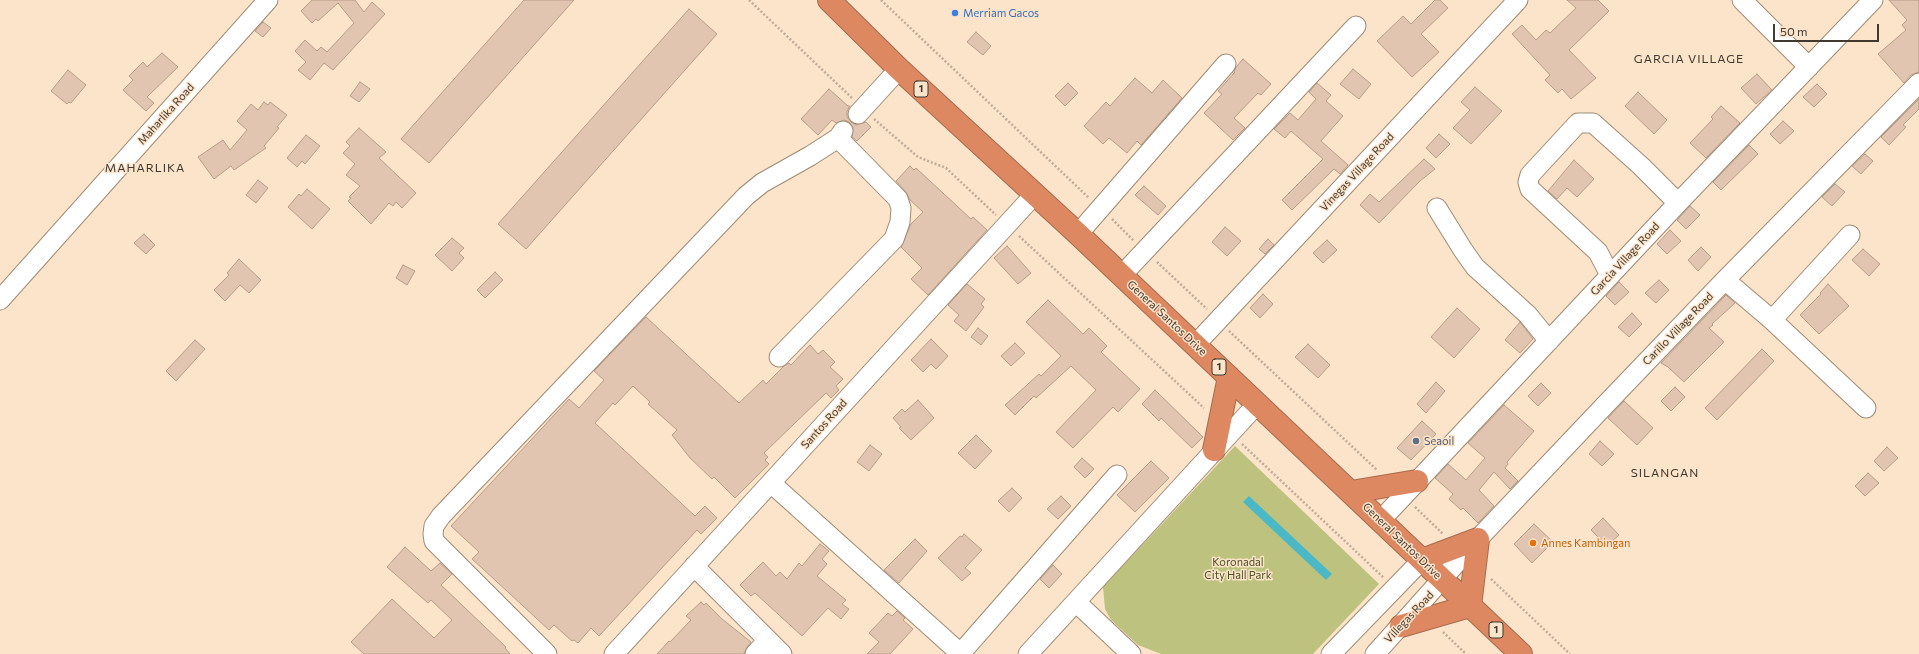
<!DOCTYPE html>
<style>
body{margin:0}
#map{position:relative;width:1919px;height:654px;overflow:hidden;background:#fce4cb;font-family:Commissioner,sans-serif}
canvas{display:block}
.scale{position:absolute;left:1773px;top:24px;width:106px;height:18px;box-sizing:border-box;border:2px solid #41382e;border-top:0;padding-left:5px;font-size:12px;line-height:14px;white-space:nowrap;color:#41382e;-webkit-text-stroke:3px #fce4cb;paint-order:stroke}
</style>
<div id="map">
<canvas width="1919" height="654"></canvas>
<div class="scale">50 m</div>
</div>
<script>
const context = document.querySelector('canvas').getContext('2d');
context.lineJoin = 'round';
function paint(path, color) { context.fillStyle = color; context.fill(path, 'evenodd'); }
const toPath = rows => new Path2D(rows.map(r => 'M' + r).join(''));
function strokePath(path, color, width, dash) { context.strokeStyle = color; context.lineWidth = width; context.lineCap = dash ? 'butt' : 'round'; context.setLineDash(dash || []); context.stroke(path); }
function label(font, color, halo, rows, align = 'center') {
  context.font = font + ' Commissioner,sans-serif'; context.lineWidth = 3; context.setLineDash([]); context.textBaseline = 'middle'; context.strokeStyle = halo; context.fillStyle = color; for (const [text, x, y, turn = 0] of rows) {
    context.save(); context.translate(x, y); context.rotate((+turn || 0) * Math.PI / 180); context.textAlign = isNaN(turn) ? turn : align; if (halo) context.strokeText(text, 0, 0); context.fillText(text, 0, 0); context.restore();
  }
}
paint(toPath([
 [1235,446,1379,584,1313,654,1161,654,1138,645,1111,620,1105,609,1103,587]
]), '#bdc37e');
paint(toPath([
 [1249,496,1332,574,1326,580,1243,502]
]), '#4ab9c5');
const building = toPath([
 [312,0,355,0,364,12,372,2,385,14,333,70,324,63,310,80,298,70,306,62,295,51,305,40,317,51,321,47,327,52,354,23,338,3,318,21,316,19,312,23,301,11,312,0],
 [524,0,574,0,429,163,401,139,524,0],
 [1435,0,1440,0,1448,8,1421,34,1439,52,1412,77,1377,41,1403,16,1411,24,1435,0],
 [1567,0,1598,0,1609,11,1569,50,1596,78,1571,99,1562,89,1558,93,1545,80,1550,75,1512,34,1522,25,1536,40,1546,30,1550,33,1576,8,1567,0],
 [1889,0,1919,0,1919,72,1911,75,1904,83,1878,54,1906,30,1902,25,1907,20,1889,0],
 [689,9,717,34,526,249,498,224,689,9],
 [263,22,271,28,263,37,255,31,263,22],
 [976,32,991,46,983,55,967,42,976,32],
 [162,53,178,67,147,97,154,103,146,111,123,90,133,80,129,76,143,62,147,67,162,53],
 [1243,59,1271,84,1261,95,1258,93,1234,118,1245,128,1233,140,1204,113,1222,94,1218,91,1235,72,1234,71,1237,66,1243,59],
 [1353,69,1371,84,1359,99,1340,84,1353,69],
 [68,70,86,85,71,103,69,102,67,104,51,91,68,70],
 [1757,74,1772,90,1756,104,1741,88,1757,74],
 [1135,78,1152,93,1163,80,1182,98,1141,145,1137,141,1127,153,1109,138,1103,144,1084,126,1106,102,1110,106,1135,78],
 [360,82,370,89,359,102,350,96,360,82],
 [1068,83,1078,93,1065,106,1055,96,1068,83],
 [1317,83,1331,95,1326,101,1343,116,1321,141,1348,165,1340,174,1334,169,1292,210,1282,200,1323,159,1291,131,1285,138,1274,129,1290,113,1298,120,1316,99,1309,92,1317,83],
 [1817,84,1827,94,1814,107,1803,97,1817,84],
 [1475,87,1502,111,1471,144,1453,128,1470,110,1461,102,1475,87],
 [829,89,848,106,850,106,847,111,847,117,851,122,856,125,866,122,871,127,857,141,852,137,853,127,849,122,844,120,836,123,832,120,818,135,801,119,829,89],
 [1638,92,1667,120,1654,134,1625,106,1638,92],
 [1919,99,1919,109,1903,125,1906,127,1889,145,1881,137,1919,99],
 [264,102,268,105,270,102,287,115,277,127,279,128,264,146,266,148,234,170,231,166,214,179,198,157,223,140,230,150,247,130,237,121,251,104,258,110,264,102],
 [1721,106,1740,123,1706,158,1690,143,1713,119,1711,117,1721,106],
 [1783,121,1794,131,1780,144,1770,134,1783,121],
 [359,128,386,152,379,158,416,193,402,208,396,202,393,206,389,203,371,224,348,201,351,198,349,197,360,186,346,175,355,164,343,153,350,146,346,142,359,128],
 [1439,134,1450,144,1436,158,1426,148,1439,134],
 [306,135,320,146,305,164,302,161,297,167,287,158,306,135],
 [1749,145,1758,154,1721,190,1713,182,1749,145],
 [1865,154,1873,161,1861,174,1852,166,1865,154],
 [1424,159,1435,169,1420,181,1379,223,1360,205,1370,194,1379,202,1424,159],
 [1574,160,1594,179,1577,197,1567,188,1557,199,1548,191,1574,160],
 [910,166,914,170,916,168,971,219,973,217,987,230,928,295,911,279,922,268,901,247,911,224,923,212,910,200,906,192,896,181,910,166],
 [258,180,268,188,256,203,246,195,258,180],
 [1835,184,1845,192,1832,206,1822,197,1835,184],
 [1144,186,1166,206,1158,215,1135,195,1144,186],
 [307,189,330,209,312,229,288,207,299,194,301,196,307,189],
 [1690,206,1700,215,1686,229,1677,220,1690,206],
 [1225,227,1241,241,1227,256,1212,242,1225,227],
 [1670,230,1681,241,1667,254,1657,244,1670,230],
 [144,234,155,245,146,254,134,243,144,234],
 [452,238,464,248,459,253,464,258,452,271,435,255,452,238],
 [1268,239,1274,245,1265,254,1259,249,1268,239],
 [1327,240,1337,250,1323,263,1313,253,1327,240],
 [1007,246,1031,273,1018,284,994,258,1007,246],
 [1701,247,1711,257,1698,271,1688,260,1701,247],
 [1863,249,1880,264,1869,276,1852,260,1863,249],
 [239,259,261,280,249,293,240,285,225,301,214,290,229,275,227,273,239,259],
 [403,265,415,271,407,285,396,278,403,265],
 [495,272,503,280,485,298,477,290,495,272],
 [1659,280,1669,290,1656,303,1645,293,1659,280],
 [1619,282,1629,292,1615,305,1606,296,1619,282],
 [967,284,985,299,981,304,984,307,966,331,954,321,959,315,948,305,967,284],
 [1828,284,1849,306,1819,334,1800,315,1821,294,1820,293,1828,284],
 [1263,294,1273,304,1260,318,1250,308,1263,294],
 [1726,295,1735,303,1712,324,1713,325,1709,328,1724,342,1684,382,1668,367,1661,363,1726,295],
 [1048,300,1083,334,1089,328,1107,346,1101,352,1140,389,1118,412,1113,407,1073,448,1056,432,1096,390,1071,366,1036,398,1034,396,1015,415,1005,405,1039,374,1041,376,1061,356,1026,322,1048,300],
 [1457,308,1480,329,1454,358,1431,337,1457,308],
 [1632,313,1642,324,1629,337,1618,327,1632,313],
 [646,317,739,403,763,380,766,384,784,366,789,363,791,365,810,345,818,354,823,350,835,362,830,367,843,379,836,386,839,390,831,398,826,393,764,453,768,457,765,460,769,464,735,498,714,477,712,479,690,458,672,435,677,430,648,404,650,402,633,386,615,405,613,403,595,423,695,516,705,506,717,518,701,534,697,530,599,636,591,628,578,643,574,640,572,641,554,625,549,630,483,569,472,559,479,552,451,526,569,399,579,408,604,380,594,371,646,317],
 [1520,322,1533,339,1520,353,1505,340,1520,322],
 [978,328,988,336,981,345,971,337,978,328],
 [931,339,948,356,936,369,931,364,923,372,911,360,931,339],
 [195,340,205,349,176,381,166,371,195,340],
 [1015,343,1025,353,1011,366,1001,356,1015,343],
 [1308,344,1330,365,1318,378,1295,357,1308,344],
 [1762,349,1774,361,1717,420,1705,408,1762,349],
 [1436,382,1445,391,1426,413,1417,404,1436,382],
 [1541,383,1551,393,1538,406,1528,396,1541,383],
 [1675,387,1685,397,1671,411,1661,401,1675,387],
 [1155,390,1203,437,1192,448,1161,418,1159,421,1142,404,1155,390],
 [918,400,934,418,911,440,899,428,901,427,893,418,902,409,905,412,918,400],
 [1624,401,1653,428,1637,445,1608,418,1624,401],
 [1504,405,1534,431,1507,462,1508,464,1505,468,1518,481,1510,489,1494,472,1479,490,1494,506,1478,523,1463,508,1461,510,1449,499,1453,494,1435,478,1448,464,1466,480,1485,458,1468,443,1504,405],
 [1422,421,1436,434,1411,460,1397,448,1422,421],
 [976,435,992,451,975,469,958,453,976,435],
 [1600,441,1614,454,1602,466,1589,454,1600,441],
 [870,445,882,454,869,471,857,462,870,445],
 [1887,447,1898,458,1884,471,1874,461,1887,447],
 [1082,458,1094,469,1085,478,1074,467,1082,458],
 [1151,461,1169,478,1135,512,1117,495,1151,461],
 [1868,473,1879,483,1865,496,1855,486,1868,473],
 [1012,488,1022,498,1009,512,998,501,1012,488],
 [1061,496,1071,506,1058,519,1047,509,1061,496],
 [1603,518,1619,535,1607,546,1591,530,1603,518],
 [1534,524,1553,542,1532,563,1514,544,1534,524],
 [964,534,982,550,965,568,971,573,962,581,938,558,960,536,962,537,964,534],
 [915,539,927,551,899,583,884,570,915,539],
 [820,544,829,551,822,559,827,564,817,576,846,600,842,604,849,609,841,619,828,608,802,636,755,593,751,596,740,585,763,562,776,576,780,572,787,579,799,563,802,566,820,544],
 [405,547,431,571,440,563,452,574,441,585,506,647,505,648,510,654,364,654,351,642,392,599,434,638,452,620,431,600,428,603,387,567,405,547],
 [1053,565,1062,574,1049,588,1040,579,1053,565],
 [701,602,704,605,706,603,722,619,751,642,747,647,744,654,657,654,669,641,670,642,691,620,686,616,701,602],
 [897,611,905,618,903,620,913,629,890,654,867,654,879,642,869,633,888,613,892,616,897,611]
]);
paint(building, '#e1c5b0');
strokePath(building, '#b79c88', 1);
const minor = toPath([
 [1742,0,1809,67],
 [858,114,899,69],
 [1437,208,1463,250,1475,267,1528,315,1549,341],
 [1078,234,1226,64],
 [1122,275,1356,26],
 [1610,275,1598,252,1530,189,1528,182,1530,175,1578,123,1593,123,1641,166,1678,203],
 [1725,280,1772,320,1866,408],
 [0,300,268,0],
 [1772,320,1850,235],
 [1195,345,1518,0],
 [779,357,894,239,900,222,901,208,898,199,838,138],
 [771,483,960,653],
 [1380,521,1678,203,1873,0],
 [694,566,782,654],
 [1076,602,1131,654],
 [547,654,434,541,433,534,434,526,441,516,746,196,762,183,810,156,838,138,843,131],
 [614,654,1035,194],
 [755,654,767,641],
 [960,654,1117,475],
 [1028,654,1258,403],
 [1331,654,1422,560],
 [1375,654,1478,539,1607,403,1725,280,1919,83]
]);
const highway = toPath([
 [829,0,899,69,1078,234,1521,654],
 [1214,450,1229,377],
 [1351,492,1417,481],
 [1422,560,1478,539,1470,606],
 [1401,626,1470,606]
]);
strokePath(minor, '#a08a72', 21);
strokePath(highway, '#a66c4e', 24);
strokePath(toPath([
 [749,0,852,98],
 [881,0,1089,198],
 [874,119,918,157,946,168,996,215],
 [1112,219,1134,241],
 [1019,236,1204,408],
 [1157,262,1207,309],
 [1229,331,1377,470],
 [1242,444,1384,578],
 [1415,507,1443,534],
 [1491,579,1570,654],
 [1443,632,1466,654]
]), '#bfac98', 2.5, [2, 2]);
strokePath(minor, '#fff', 19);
strokePath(highway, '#dd8860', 22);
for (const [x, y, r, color] of [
 [955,13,4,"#3f7fe0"],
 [1416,441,4,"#5c6f8a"],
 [1533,543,4,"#e8710a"]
]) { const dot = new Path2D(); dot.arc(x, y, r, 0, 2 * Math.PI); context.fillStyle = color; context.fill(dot); strokePath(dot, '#fce4cb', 1.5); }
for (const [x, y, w] of [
 [921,89,14],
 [1219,367,14],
 [1496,630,14]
]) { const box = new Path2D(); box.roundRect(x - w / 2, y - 8, w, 16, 3); context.fillStyle = '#fce4cb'; context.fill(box); strokePath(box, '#41382e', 1); }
label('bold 10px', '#41382e', null, [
 ["1",921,89],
 ["1",1219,367],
 ["1",1496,630]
]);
label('11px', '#366cbe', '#fce4cb', [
 ["Merriam Gacos",963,13]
], 'left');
label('11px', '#41382e', '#fce4cb', [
 ["Maharlika Road",166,114,-48],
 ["Vinegas Village Road",1357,172,-47],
 ["Garcia Village Road",1625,259,-47],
 ["General Santos Drive",1167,318,43],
 ["Carillo Village Road",1678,329,-46],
 ["Santos Road",824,424,-48],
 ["General Santos Drive",1402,541,44],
 ["Villegas Road",1409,617,-47]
]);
label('11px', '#4e5e75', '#fce4cb', [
 ["Seaoil",1424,441]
], 'left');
label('11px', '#c56008', '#fce4cb', [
 ["Annes Kambingan",1541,543]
], 'left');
label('11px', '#4b4f24', '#fce4cb', [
 ["Koronadal",1238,562],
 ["City Hall Park",1238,575]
]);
context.letterSpacing = '1px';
label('12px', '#41382e', '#fce4cb', [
 ["GARCIA VILLAGE",1689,59],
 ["MAHARLIKA",145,168],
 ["SILANGAN",1665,473]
]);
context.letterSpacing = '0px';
</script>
